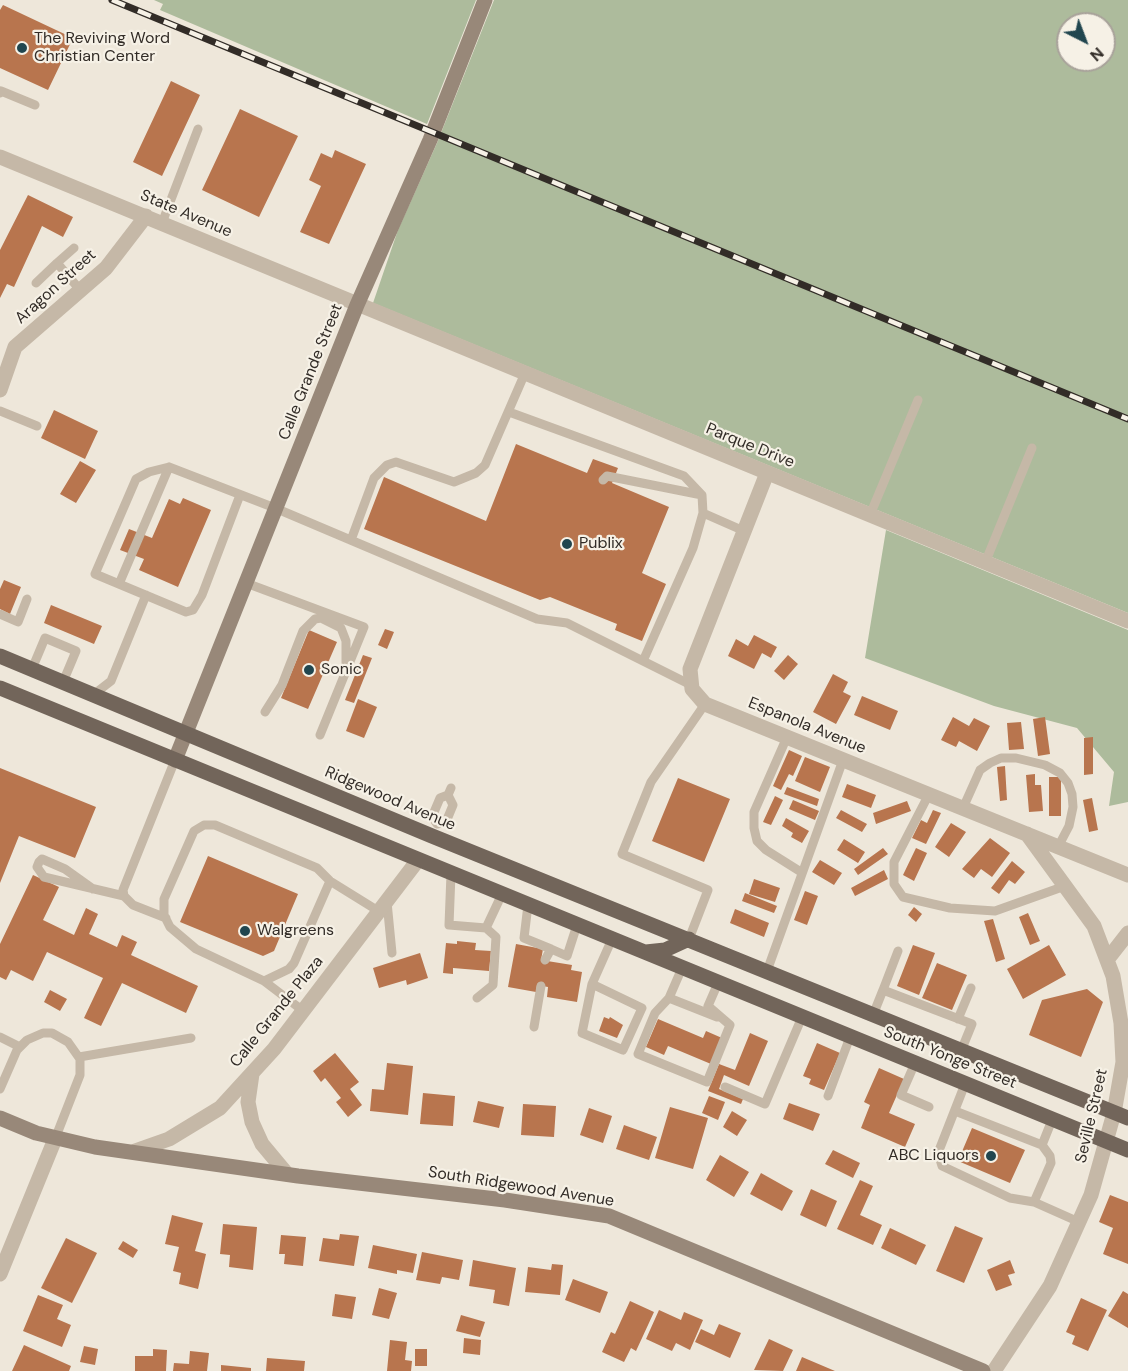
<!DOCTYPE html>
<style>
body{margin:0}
#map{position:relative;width:1128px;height:1371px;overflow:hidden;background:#eee7da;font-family:"DM Sans",sans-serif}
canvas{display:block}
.north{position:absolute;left:1056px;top:12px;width:60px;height:60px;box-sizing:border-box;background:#f6f1e6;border:2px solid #a8a29a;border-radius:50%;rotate:138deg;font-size:16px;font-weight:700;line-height:24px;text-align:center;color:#322c27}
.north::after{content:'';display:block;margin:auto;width:21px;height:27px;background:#21464f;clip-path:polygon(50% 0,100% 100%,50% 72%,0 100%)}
</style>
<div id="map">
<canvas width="1128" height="1371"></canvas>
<div class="north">N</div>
</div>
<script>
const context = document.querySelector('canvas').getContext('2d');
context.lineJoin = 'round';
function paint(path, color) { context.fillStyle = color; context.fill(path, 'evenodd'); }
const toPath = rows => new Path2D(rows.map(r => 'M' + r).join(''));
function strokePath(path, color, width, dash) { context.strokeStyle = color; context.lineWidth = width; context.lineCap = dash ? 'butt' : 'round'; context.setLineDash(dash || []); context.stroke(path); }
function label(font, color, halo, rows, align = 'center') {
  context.font = font + ' "DM Sans",sans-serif'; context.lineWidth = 4.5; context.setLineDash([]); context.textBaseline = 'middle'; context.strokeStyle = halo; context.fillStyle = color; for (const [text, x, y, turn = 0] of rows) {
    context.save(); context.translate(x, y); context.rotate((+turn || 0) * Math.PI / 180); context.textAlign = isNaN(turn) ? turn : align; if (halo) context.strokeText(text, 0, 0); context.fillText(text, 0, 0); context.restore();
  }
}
paint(toPath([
 [154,0,476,0,427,124,160,10,163,4],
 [494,0,1128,0,1128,613,373,303,398,230,437,143],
 [1068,24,1104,24,1104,60,1068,60],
 [886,530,1128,630,1128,802,1109,806,1114,772,1077,728,994,706,865,658]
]), '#adbb9c');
paint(toPath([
 [3,5,73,38,48,90,0,68,0,10],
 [171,81,200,95,162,176,133,162],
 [240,109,298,136,259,217,202,190],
 [335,150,366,164,329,244,300,232,321,186,309,180,321,153,332,158],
 [28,195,73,217,63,237,42,226,14,287,7,284,0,298,0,250],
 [54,410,98,431,85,459,41,438],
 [516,444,587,473,593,459,618,468,612,483,669,507,642,573,666,584,642,641,615,630,617,624,550,597,540,600,364,529,384,477,486,521],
 [80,461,96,470,76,503,60,494],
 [183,498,211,510,178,587,139,570,144,559,120,550,129,529,152,538,169,499,180,504],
 [4,580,21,587,10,614,0,609,0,589],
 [51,605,102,626,94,644,44,623],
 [385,629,394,632,387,649,378,645],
 [309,630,337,642,308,709,281,698],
 [754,635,777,647,771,658,762,653,754,669,728,656,736,639,748,646],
 [363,655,372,658,354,703,345,700],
 [788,655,798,664,784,680,774,671],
 [833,674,848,682,843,692,851,696,836,724,813,712],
 [862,696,898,711,890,730,854,715],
 [358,699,377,707,364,738,346,731],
 [953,717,969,726,974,718,990,726,977,751,959,741,956,747,941,740],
 [1045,717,1050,754,1038,756,1033,719],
 [1021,722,1024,749,1009,750,1007,723],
 [1093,737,1093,774,1084,775,1084,738],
 [789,750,802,756,793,776,789,774,781,790,773,786],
 [805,757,830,767,820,792,795,781],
 [1005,766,1007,800,1000,801,997,767],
 [0,768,96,807,75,858,19,836,0,883],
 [1035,774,1035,785,1041,785,1043,811,1029,812,1026,775],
 [1049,777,1061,777,1061,816,1049,816],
 [678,778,730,799,704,862,652,841],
 [847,784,876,795,871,808,842,797],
 [787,787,819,799,817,806,784,794],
 [775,796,783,800,771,825,763,822],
 [1092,798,1098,830,1089,832,1083,800],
 [793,800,819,811,815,820,789,809],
 [907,801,911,811,876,824,873,813],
 [841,810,867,824,862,832,836,818],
 [933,810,941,813,926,844,912,838,921,820,927,823],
 [786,818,809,831,802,843,791,837,793,833,782,826],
 [951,823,966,832,949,857,935,847],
 [990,838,1010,853,992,877,981,869,974,878,962,869],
 [844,839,865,852,858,863,837,850],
 [883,848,888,854,858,875,854,869],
 [916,848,927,853,914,881,903,875],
 [208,856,298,894,274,951,263,956,180,922],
 [820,860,842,873,834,885,812,872],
 [1012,861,1025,872,1015,884,1009,880,999,894,991,888],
 [884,870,888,879,855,896,851,888],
 [33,875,59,887,43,920,74,935,86,908,98,914,89,934,117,947,122,935,137,942,131,955,198,986,186,1013,122,983,101,1026,84,1018,103,978,47,952,33,981,11,970,6,980,0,977,0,944],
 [754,879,780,888,775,902,749,894],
 [805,891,818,896,807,925,794,920],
 [745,893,777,906,774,913,742,901],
 [914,907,922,914,916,922,908,915],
 [735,909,769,923,764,937,730,923],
 [1028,913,1040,941,1030,945,1019,917],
 [993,919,1005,959,996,962,984,921],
 [457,941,476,943,475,950,491,951,489,971,453,968,453,974,443,973,446,943,457,944],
 [516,944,543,949,541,960,572,965,571,970,582,972,577,1002,547,997,548,987,537,985,536,992,508,987],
 [913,945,935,953,919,995,897,986],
 [1049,945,1066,975,1023,999,1007,969],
 [420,953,428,978,407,985,406,980,379,988,373,968],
 [937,963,967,975,952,1010,922,998],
 [1087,989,1103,1002,1081,1057,1029,1035,1042,1000],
 [50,990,67,999,60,1011,44,1002],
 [604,1017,609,1019,610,1017,623,1025,617,1038,599,1031],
 [658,1019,703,1038,706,1031,722,1038,711,1064,668,1046,664,1055,646,1047],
 [750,1033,768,1041,749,1086,724,1075,719,1089,743,1099,741,1104,708,1091,719,1064,735,1070],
 [817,1043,840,1053,824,1090,809,1084,811,1079,803,1076],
 [335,1053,359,1082,350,1089,362,1105,348,1117,336,1102,341,1098,325,1078,321,1082,313,1071],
 [387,1063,413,1066,408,1115,370,1111,372,1089,384,1090],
 [879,1068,904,1079,889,1113,915,1124,905,1147,861,1128,870,1105,864,1102],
 [423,1093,455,1096,453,1126,420,1124],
 [709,1096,725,1102,718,1120,702,1113],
 [478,1101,504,1107,499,1128,473,1122],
 [789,1103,820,1114,813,1131,783,1119],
 [523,1104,556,1106,554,1137,521,1135],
 [670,1107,708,1118,693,1169,655,1158],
 [589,1108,612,1116,603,1143,580,1135],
 [732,1111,747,1120,737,1136,723,1127],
 [624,1125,657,1137,649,1160,616,1149],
 [972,1128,1025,1150,1010,1183,958,1161],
 [833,1150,860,1163,853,1178,825,1164],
 [720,1155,749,1172,734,1197,706,1180],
 [761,1173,793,1191,782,1211,750,1194],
 [860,1180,873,1186,860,1215,882,1225,873,1245,837,1229],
 [811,1189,837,1201,826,1227,800,1215],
 [1110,1195,1128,1202,1128,1264,1103,1254,1113,1228,1099,1222],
 [172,1215,203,1223,195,1251,206,1254,198,1289,179,1284,181,1273,173,1271,179,1247,165,1244],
 [223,1224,257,1227,253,1270,229,1267,230,1255,220,1254],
 [955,1226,983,1238,964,1283,936,1271],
 [890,1228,926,1245,916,1265,881,1248],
 [340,1234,359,1236,354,1266,319,1261,323,1238,339,1240],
 [281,1235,306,1237,303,1266,284,1264,285,1254,279,1254],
 [66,1238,97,1253,72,1303,41,1288],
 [123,1241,138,1250,133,1258,118,1249],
 [373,1245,417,1254,413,1273,397,1270,397,1274,368,1268],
 [422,1252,463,1260,459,1280,442,1277,440,1284,416,1280],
 [473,1260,516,1268,509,1306,493,1303,495,1290,469,1286],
 [1010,1260,1015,1273,1008,1275,1012,1285,996,1291,987,1270],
 [552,1264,563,1265,560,1295,525,1292,528,1267,551,1270],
 [573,1279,608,1292,600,1313,565,1300],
 [379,1288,397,1293,389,1319,372,1315],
 [1123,1291,1128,1294,1128,1328,1108,1316],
 [335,1294,356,1297,352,1319,332,1316],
 [38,1295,63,1305,57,1319,71,1325,62,1347,23,1331],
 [1081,1298,1107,1310,1088,1351,1072,1344,1075,1336,1066,1332],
 [630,1301,654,1312,636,1351,631,1348,624,1362,602,1352,611,1332,615,1334],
 [659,1310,681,1320,684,1312,703,1320,690,1350,676,1343,672,1351,646,1339],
 [461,1315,485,1322,480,1337,456,1331],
 [719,1324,741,1333,730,1358,695,1342,701,1329,714,1335],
 [464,1338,481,1340,480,1355,463,1353],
 [769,1339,793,1350,783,1371,754,1370],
 [390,1340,407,1342,405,1360,412,1361,411,1371,387,1371],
 [24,1345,71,1366,69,1371,12,1371],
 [84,1346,98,1349,95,1365,80,1362],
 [153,1349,167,1350,166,1371,135,1371,135,1356,153,1356],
 [415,1349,427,1349,427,1366,415,1366],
 [190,1351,209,1353,207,1371,173,1371,174,1363,189,1364],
 [802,1357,835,1371,796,1371],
 [267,1358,305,1361,304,1371,266,1371],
 [221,1365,251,1368,251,1371,221,1371]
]), '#b8754e');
strokePath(toPath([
 [0,93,1,91,35,105],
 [162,223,198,129],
 [57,263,74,248],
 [36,283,57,263,81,291],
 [0,411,37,426],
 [509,412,684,476,702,495,703,513,693,548,643,661],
 [603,480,607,476,702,495],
 [240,495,202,595,193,610,186,612,95,574,136,479,149,472,169,467,275,508,537,619,567,623,691,685],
 [703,513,744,531],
 [870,515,918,400],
 [351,540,374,478,387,465,396,462,454,482,476,473,485,465,525,373],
 [985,563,1032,448],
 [246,583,364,627,320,735],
 [119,584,169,467],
 [0,614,18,622,27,599],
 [32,669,45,638,76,651,63,682],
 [93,695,111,681,146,595],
 [265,712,282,685,303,631,315,619,321,618,341,628,346,641,346,666],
 [787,737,754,812,754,828,757,841,766,850,801,872],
 [929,794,894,862,894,884,903,897,950,908,995,911,1065,886],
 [963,808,980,770,990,763,1001,758,1016,758,1045,765,1060,773,1068,783,1072,794,1073,807,1069,826,1058,847],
 [437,824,446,822,453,805,448,795,451,788],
 [437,824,432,817,440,798,448,795],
 [451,874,449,925,486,928,502,894],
 [93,889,65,869,42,859,39,862,37,867,44,877,124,896],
 [387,902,392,953],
 [528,905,524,938,551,949],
 [166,918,133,905,124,896,123,890,175,760],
 [689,939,708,890,622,854,651,782,705,704],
 [545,960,551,949,567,956,577,925],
 [682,968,669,998,655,1013,638,1054,707,1082,730,1025,708,1006,718,983],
 [767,971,843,760],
 [264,981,289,969,294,963,330,881],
 [592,984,582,1033,623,1050,642,1008,592,984,612,939],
 [883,990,898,951],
 [477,998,493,985,496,937,486,928],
 [669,998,717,1017],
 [302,1010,264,981,196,949,170,927,164,915,164,899,194,831,204,825,215,825,317,868,330,881,380,912],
 [873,1015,883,990,972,1024,961,1051],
 [958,1019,971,988],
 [534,1027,541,986],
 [0,1037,20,1047],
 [79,1057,191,1038],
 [915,1063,901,1095,929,1107],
 [965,1084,938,1153,942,1166,1010,1198,1034,1202],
 [725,1087,765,1104,802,1017],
 [0,1089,17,1050,27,1040,43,1033,52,1033,68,1042,80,1059,80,1075,55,1139],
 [828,1096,850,1037],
 [955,1111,1042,1145],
 [1052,1120,1042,1145,1050,1156,1051,1163,1034,1202,1079,1222]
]), '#c5b8a7', 9);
strokePath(toPath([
 [0,157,1128,621],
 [0,390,15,347,106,268,146,216],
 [767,473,690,669,692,689,705,704,1128,875],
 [1107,960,1128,933],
 [252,1074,248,1102,252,1122,262,1144,287,1174],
 [135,1151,169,1139,220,1108,274,1049,418,860],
 [0,1274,55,1139],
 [994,1371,1050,1286,1091,1195,1114,1113,1123,1062,1121,1023,1113,976,1094,926,1027,834]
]), '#c5b8a7', 15);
strokePath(toPath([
 [175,760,357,305,430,140,485,0],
 [0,1118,36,1133,95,1147,298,1176,505,1200,609,1216,983,1371]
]), '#988879', 15);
strokePath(toPath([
 [0,656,432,836,1128,1118],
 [0,688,1128,1150],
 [646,952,665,950,689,939]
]), '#72655a', 15);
const rail = toPath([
 [112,0,1128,419]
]);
strokePath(rail, '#322c27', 7);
strokePath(rail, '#f6f1e6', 4.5, [14]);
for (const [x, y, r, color] of [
 [22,48,6,"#21464f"],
 [567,544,6,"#21464f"],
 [309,670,6,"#21464f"],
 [245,931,6,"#21464f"],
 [991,1156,6,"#21464f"]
]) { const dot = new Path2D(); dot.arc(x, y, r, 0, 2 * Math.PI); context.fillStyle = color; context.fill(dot); strokePath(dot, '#f6f1e6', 2); }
label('16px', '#322c27', '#f6f1e6', [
 ["The Reviving Word",34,39],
 ["Christian Center",34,57],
 ["Publix",579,544],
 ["Sonic",321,670],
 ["Walgreens",257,931],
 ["ABC Liquors",979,1156,"right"]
], 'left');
label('16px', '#322c27', '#f6f1e6', [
 ["State Avenue",186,214,23],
 ["Aragon Street",56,287,-42],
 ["Calle Grande Street",311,372,-68],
 ["Parque Drive",750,446,22],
 ["Espanola Avenue",807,726,22],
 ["Ridgewood Avenue",390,799,23],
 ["Calle Grande Plaza",277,1012,-51],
 ["South Yonge Street",950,1058,22],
 ["Seville Street",1092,1116,-77],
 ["South Ridgewood Avenue",521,1187,9]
]);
</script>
